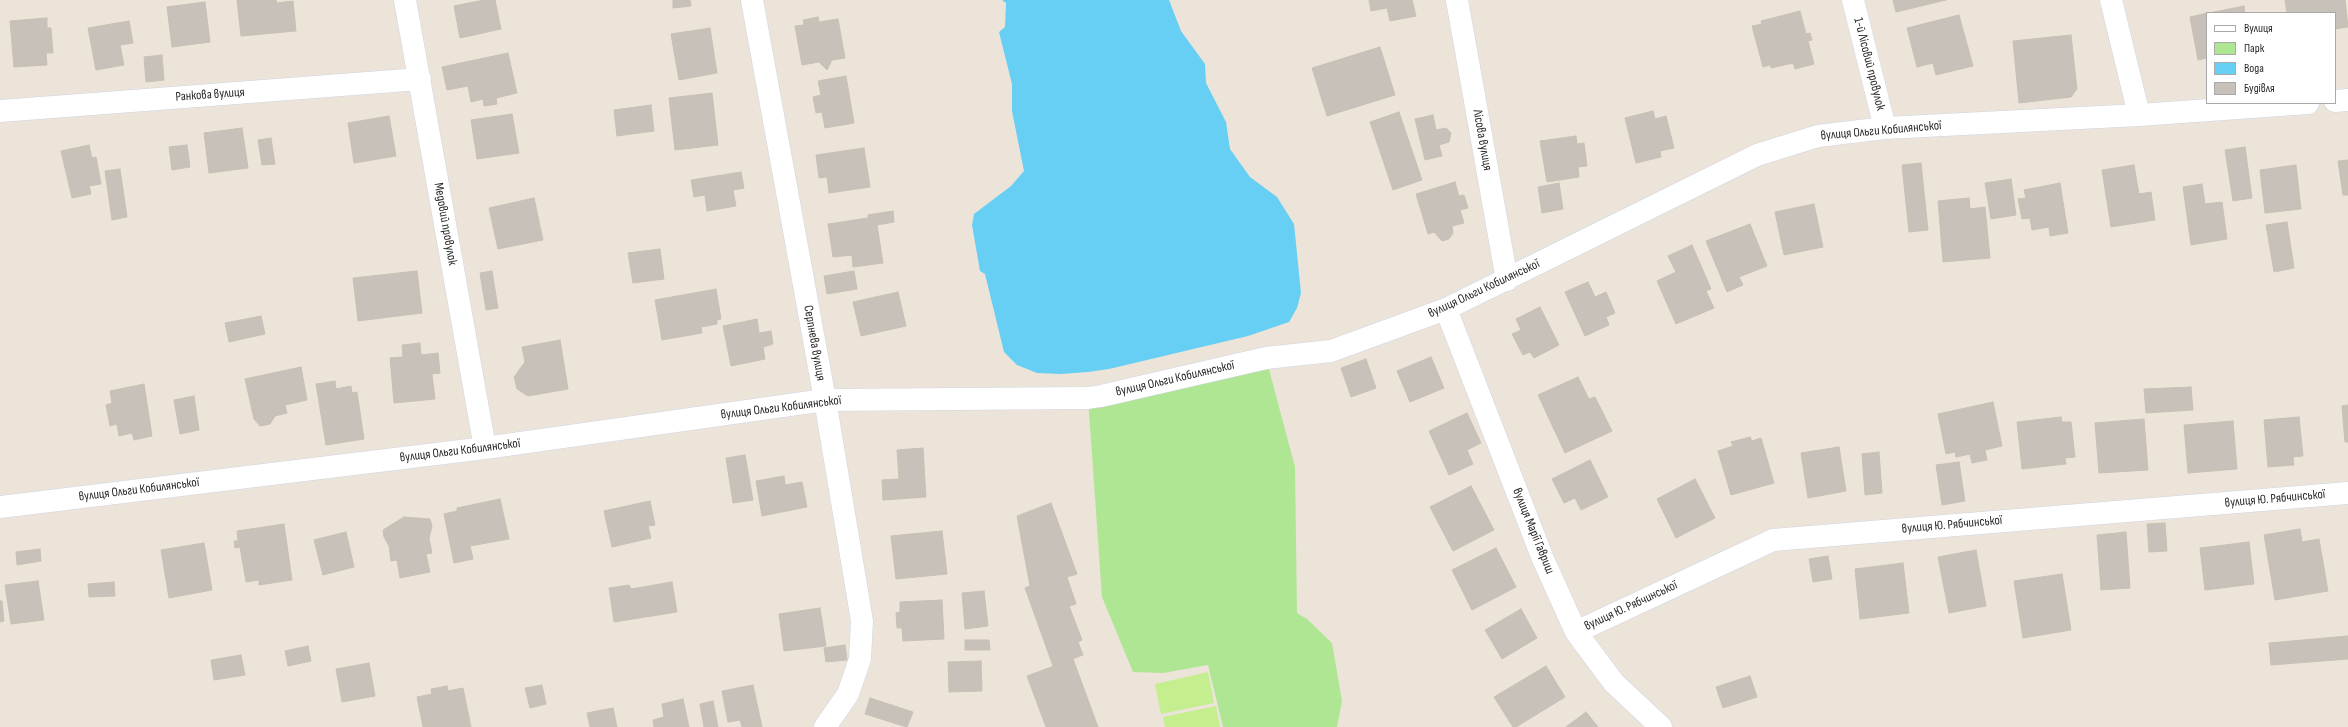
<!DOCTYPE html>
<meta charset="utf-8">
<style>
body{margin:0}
#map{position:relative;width:2348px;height:727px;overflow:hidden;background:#ece4d9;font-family:"Sofia Sans Condensed",sans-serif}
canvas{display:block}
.legend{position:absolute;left:2206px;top:12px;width:130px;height:92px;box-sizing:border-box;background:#fff;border:1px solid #a9a9a9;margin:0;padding:5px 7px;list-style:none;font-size:12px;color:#292929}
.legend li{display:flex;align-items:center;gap:8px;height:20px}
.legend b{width:20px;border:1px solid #a9a9a9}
</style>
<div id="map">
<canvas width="2348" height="727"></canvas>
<ul class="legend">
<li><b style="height:5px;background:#fff"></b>Вулиця</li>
<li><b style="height:11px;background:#afe693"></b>Парк</li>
<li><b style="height:11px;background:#67cef4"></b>Вода</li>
<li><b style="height:11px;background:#c7c1b9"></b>Будівля</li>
</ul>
</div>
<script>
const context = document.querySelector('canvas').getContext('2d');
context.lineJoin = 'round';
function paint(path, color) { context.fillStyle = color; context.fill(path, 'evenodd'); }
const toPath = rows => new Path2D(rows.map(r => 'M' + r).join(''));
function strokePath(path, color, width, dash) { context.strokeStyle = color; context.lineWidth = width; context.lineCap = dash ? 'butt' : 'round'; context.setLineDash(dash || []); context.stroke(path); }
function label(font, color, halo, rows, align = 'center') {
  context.font = font + ' "Sofia Sans Condensed",sans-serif'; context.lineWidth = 3; context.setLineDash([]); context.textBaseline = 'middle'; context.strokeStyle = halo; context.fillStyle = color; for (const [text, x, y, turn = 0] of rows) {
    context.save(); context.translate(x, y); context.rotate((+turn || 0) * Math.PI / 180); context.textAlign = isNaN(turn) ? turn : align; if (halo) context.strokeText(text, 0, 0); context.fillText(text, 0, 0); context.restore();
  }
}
paint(toPath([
 [1266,358,1295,467,1297,613,1307,619,1332,643,1342,701,1337,727,1223,727,1208,665,1163,673,1133,672,1102,597,1088,398]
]), '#afe693');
paint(toPath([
 [1208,672,1214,703,1161,714,1155,684],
 [1216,706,1220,727,1165,727,1163,717]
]), '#c5ee8e');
paint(toPath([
 [1002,0,1169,0,1181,31,1205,64,1206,83,1226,122,1230,149,1250,177,1277,197,1294,224,1301,293,1297,308,1289,322,1248,336,1109,369,1088,372,1061,374,1037,373,1017,365,1004,352,985,274,980,271,972,225,974,214,1011,186,1024,171,1012,111,1012,84,999,32,1005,27,1006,3]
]), '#67cef4');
const building = toPath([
 [237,0,276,0,277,3,293,1,296,31,241,36,237,0],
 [484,0,495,0,501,29,460,38,454,6,484,0],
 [673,0,690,0,691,6,673,8,673,0],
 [1369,0,1412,0,1416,16,1390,21,1387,8,1371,11,1369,0],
 [1893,0,1946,0,1896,12,1893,0],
 [2285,0,2345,0,2348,27,2335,29,2335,13,2287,13,2285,0],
 [205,2,210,42,172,47,167,7,205,2],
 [2244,6,2245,13,2209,13,2244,6],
 [1800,11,1806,34,1810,33,1812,40,1808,41,1814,64,1795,69,1793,63,1771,68,1770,65,1763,67,1752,26,1762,24,1761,21,1800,11],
 [2207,13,2207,58,2198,60,2190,17,2207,13],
 [1959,15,1973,66,1936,75,1933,63,1917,67,1907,28,1959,15],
 [818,17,819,22,838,19,845,58,832,60,827,70,819,62,802,65,795,26,804,25,803,20,818,17],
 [47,18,47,28,51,28,53,53,46,53,47,65,14,67,10,21,47,18],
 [129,21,133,43,120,45,124,65,96,70,88,28,129,21],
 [710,28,717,73,679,80,671,34,710,28],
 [2071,35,2077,89,2071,97,2019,103,2013,41,2071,35],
 [1380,47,1395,95,1327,116,1312,68,1380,47],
 [508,53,517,93,496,98,497,104,484,106,483,99,471,102,468,86,447,90,442,67,508,53],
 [162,55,164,80,146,82,144,57,162,55],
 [846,76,854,123,825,128,822,112,816,113,813,97,821,95,818,81,846,76],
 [712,93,718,145,675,150,669,98,712,93],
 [651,105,654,131,617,136,614,110,651,105],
 [1653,111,1655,119,1666,116,1674,148,1660,151,1661,157,1636,163,1625,118,1653,111],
 [1399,112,1422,180,1393,190,1370,122,1399,112],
 [512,114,519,153,477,159,471,120,512,114],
 [1433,115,1436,130,1446,128,1451,133,1449,142,1439,145,1442,156,1425,160,1415,119,1433,115],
 [389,116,396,156,354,163,348,123,389,116],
 [242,128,248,168,209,173,204,133,242,128],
 [1576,136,1577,144,1584,143,1587,166,1578,167,1579,177,1547,182,1540,141,1576,136],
 [271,138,275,164,262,165,258,140,271,138],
 [89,145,92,158,96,157,101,184,89,186,91,194,72,198,61,151,89,145],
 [187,145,190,167,172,170,169,147,187,145],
 [2245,147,2252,198,2233,201,2225,150,2245,147],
 [864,148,870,187,829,193,827,177,819,178,816,155,864,148],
 [2348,160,2348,195,2343,195,2338,161,2348,160],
 [1921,163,1928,230,1909,232,1902,165,1921,163],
 [2134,165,2139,194,2151,192,2155,220,2111,227,2102,170,2134,165],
 [2296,165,2301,209,2265,213,2260,170,2296,165],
 [120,169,127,217,112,220,105,171,120,169],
 [741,172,744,188,733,190,736,206,707,211,705,195,694,197,691,180,741,172],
 [2011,179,2016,215,1991,219,1985,183,2011,179],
 [1455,182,1459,196,1464,195,1468,208,1460,210,1464,223,1452,226,1453,233,1449,239,1442,241,1434,232,1428,234,1416,194,1455,182],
 [1559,183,1563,209,1542,213,1538,187,1559,183],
 [2060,183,2068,233,2050,236,2049,227,2032,230,2030,218,2022,219,2018,199,2026,198,2024,190,2060,183],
 [2202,184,2205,204,2222,202,2227,239,2191,245,2183,187,2202,184],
 [534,198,543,240,498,249,489,208,534,198],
 [1969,198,1970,209,1985,207,1990,258,1943,262,1938,201,1969,198],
 [1814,204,1823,247,1784,255,1775,212,1814,204],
 [893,211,894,222,877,225,883,263,853,267,852,255,833,257,828,224,868,218,868,215,893,211],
 [2287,222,2294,268,2274,272,2266,225,2287,222],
 [1750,224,1767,266,1739,277,1743,285,1727,292,1706,241,1750,224],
 [1692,245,1711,289,1706,291,1714,308,1676,324,1657,281,1676,272,1668,256,1692,245],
 [660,249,664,279,633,283,628,253,660,249],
 [417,271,422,313,358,321,353,278,417,271],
 [492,271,498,308,486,310,480,273,492,271],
 [854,271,857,289,827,294,824,276,854,271],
 [1588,282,1595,297,1606,292,1615,313,1606,317,1609,325,1585,336,1565,292,1588,282],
 [716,289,721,319,717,320,717,324,701,327,702,333,662,340,655,300,716,289],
 [898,292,906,326,861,336,853,302,898,292],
 [1540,307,1559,345,1534,358,1530,352,1523,355,1512,334,1521,330,1516,319,1540,307],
 [261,316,265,334,229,342,225,323,261,316],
 [757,319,759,333,771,331,773,344,763,347,765,359,731,366,723,326,757,319],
 [560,340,568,389,528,396,517,389,514,377,525,362,522,347,560,340],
 [420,343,421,355,438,353,440,373,432,374,435,399,394,403,390,358,403,357,402,345,420,343],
 [1431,357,1444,388,1410,402,1397,371,1431,357],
 [1366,359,1376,388,1351,397,1341,368,1366,359],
 [301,367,307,400,285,405,287,413,275,416,270,424,260,426,254,419,245,379,301,367],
 [1578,377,1589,399,1595,397,1612,431,1565,453,1538,395,1578,377],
 [335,381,336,389,351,386,352,393,357,392,364,439,326,445,316,384,335,381],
 [144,384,152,436,134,440,132,433,119,436,117,424,110,426,106,405,112,403,110,391,144,384],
 [2191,387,2193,410,2146,413,2144,389,2191,387],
 [194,396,199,430,180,434,174,400,194,396],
 [1993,402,2002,446,1985,450,1987,460,1972,463,1970,454,1956,457,1955,452,1946,454,1938,414,1993,402],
 [2348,405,2348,442,2345,442,2342,406,2348,405],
 [1467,413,1481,443,1467,450,1473,464,1449,475,1429,431,1467,413],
 [2061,417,2062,422,2071,422,2075,457,2065,458,2066,464,2022,469,2017,422,2061,417],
 [2299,417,2303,456,2293,457,2294,465,2268,467,2264,420,2299,417],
 [2144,419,2148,470,2099,473,2095,423,2144,419],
 [2233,421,2237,469,2188,473,2184,425,2233,421],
 [1750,437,1752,441,1761,438,1774,483,1731,495,1718,451,1733,446,1731,442,1750,437],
 [1839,447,1846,491,1808,498,1801,453,1839,447],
 [923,448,926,497,883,500,882,480,899,479,897,450,923,448],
 [1879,452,1882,493,1865,495,1862,454,1879,452],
 [745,455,753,500,733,503,726,458,745,455],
 [1590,460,1608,497,1581,510,1575,498,1564,503,1552,479,1590,460],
 [1959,462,1965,501,1942,505,1936,465,1959,462],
 [784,476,785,485,802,482,807,507,762,516,756,481,784,476],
 [1695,479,1715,518,1676,538,1657,499,1695,479],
 [1471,486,1494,530,1453,551,1430,507,1471,486],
 [500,499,509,539,470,546,473,559,454,563,444,514,457,511,457,508,500,499],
 [650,501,655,525,648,526,651,538,612,547,604,511,650,501],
 [1051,503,1077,574,1067,577,1076,604,1069,606,1082,640,1078,642,1083,655,1053,666,1025,588,1030,586,1017,516,1051,503],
 [404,517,430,519,432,526,429,538,432,553,426,554,430,572,400,578,397,560,391,561,389,546,384,537,383,530,404,517],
 [2165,523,2167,551,2149,552,2147,524,2165,523],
 [284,524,292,580,259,585,259,580,246,582,240,547,235,548,234,541,238,541,237,531,284,524],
 [2300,529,2302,542,2319,539,2328,591,2275,600,2264,535,2300,529],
 [942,531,947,574,896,579,891,536,942,531],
 [346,532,354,567,323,575,314,540,346,532],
 [2126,532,2130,588,2101,590,2097,535,2126,532],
 [2249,542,2254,584,2205,590,2200,548,2249,542],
 [204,543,212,590,169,598,161,550,204,543],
 [1496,548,1516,587,1472,610,1452,570,1496,548],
 [40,549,41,561,17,565,16,552,40,549],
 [1976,550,1986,606,1949,613,1938,557,1976,550],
 [1828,556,1832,579,1813,582,1809,559,1828,556],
 [1903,563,1909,613,1860,619,1855,569,1903,563],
 [2062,574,2071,630,2023,638,2014,581,2062,574],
 [38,581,44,620,11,624,5,585,38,581],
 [114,582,115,596,89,597,88,584,114,582],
 [672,582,677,612,614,622,609,588,629,585,631,589,672,582],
 [984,591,988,626,965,629,962,593,984,591],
 [942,600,944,639,903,641,902,628,897,628,896,613,900,612,900,602,942,600],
 [0,601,2,601,4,621,0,622,0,601],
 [820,608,826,646,784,651,779,614,820,608],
 [1521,609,1537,638,1502,659,1485,630,1521,609],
 [2348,636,2348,659,2271,665,2269,643,2348,636],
 [965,640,989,640,990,650,965,650,965,640],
 [845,645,847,660,826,662,824,648,845,645],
 [308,646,311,661,288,666,285,651,308,646],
 [241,655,245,675,214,680,211,660,241,655],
 [1073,659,1098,727,1046,727,1027,676,1073,659],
 [981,661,982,691,949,692,948,662,981,661],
 [369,663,375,696,342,702,336,669,369,663],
 [1546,666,1565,697,1516,727,1513,727,1494,697,1546,666],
 [1750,676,1757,697,1723,708,1716,687,1750,676],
 [542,685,546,704,530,708,525,688,542,685],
 [753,685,762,727,742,727,740,720,728,722,722,691,753,685],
 [447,686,448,691,463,688,471,727,423,727,417,697,432,694,431,689,447,686],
 [870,698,913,712,907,727,865,714,870,698],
 [683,699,689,727,654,727,653,720,664,717,662,704,683,699],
 [713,701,718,727,704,727,700,704,713,701],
 [613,708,617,727,590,727,587,713,613,708],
 [1586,712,1598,727,1566,727,1586,712]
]);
paint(building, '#c7c1b9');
strokePath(building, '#c7c0b3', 1);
const minor = toPath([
 [405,0,485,448],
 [752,0,825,400,862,621,860,659,848,694,825,727],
 [1457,0,1507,280],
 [1853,0,1885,128],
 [2111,0,2139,115],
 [2335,101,2348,100],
 [0,111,420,79],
 [1446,309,1543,559,1576,632,1614,683,1661,727],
 [0,507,485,448,825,400,1088,398,1101,396,1266,358,1331,351,1446,309,1757,155,1818,136,1885,128,2139,115,2308,103],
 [1576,632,1773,540,2348,493]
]);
strokePath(minor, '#cfd3e3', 23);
strokePath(minor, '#fff', 22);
label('13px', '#292929', '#fff', [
 ["1-й Лісовий провулок",1869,64,76],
 ["Ранкова вулиця",210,95,-4],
 ["вулиця Ольги Кобилянської",1881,131,-5],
 ["Лісова вулиця",1482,140,80],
 ["Медовий провулок",445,224,80],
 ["вулиця Ольги Кобилянської",1484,289,-25],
 ["Серпнева вулиця",814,343,80],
 ["вулиця Ольги Кобилянської",1175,379,-13],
 ["вулиця Ольги Кобилянської",781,408,-7],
 ["вулиця Ольги Кобилянської",460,451,-7],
 ["вулиця Ольги Кобилянської",139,490,-7],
 ["вулиця Ю. Рябчинської",2275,499,-5],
 ["вулиця Ю. Рябчинської",1952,525,-5],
 ["вулиця Марії Гавриш",1533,531,68],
 ["вулиця Ю. Рябчинської",1631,606,-25]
]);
</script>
